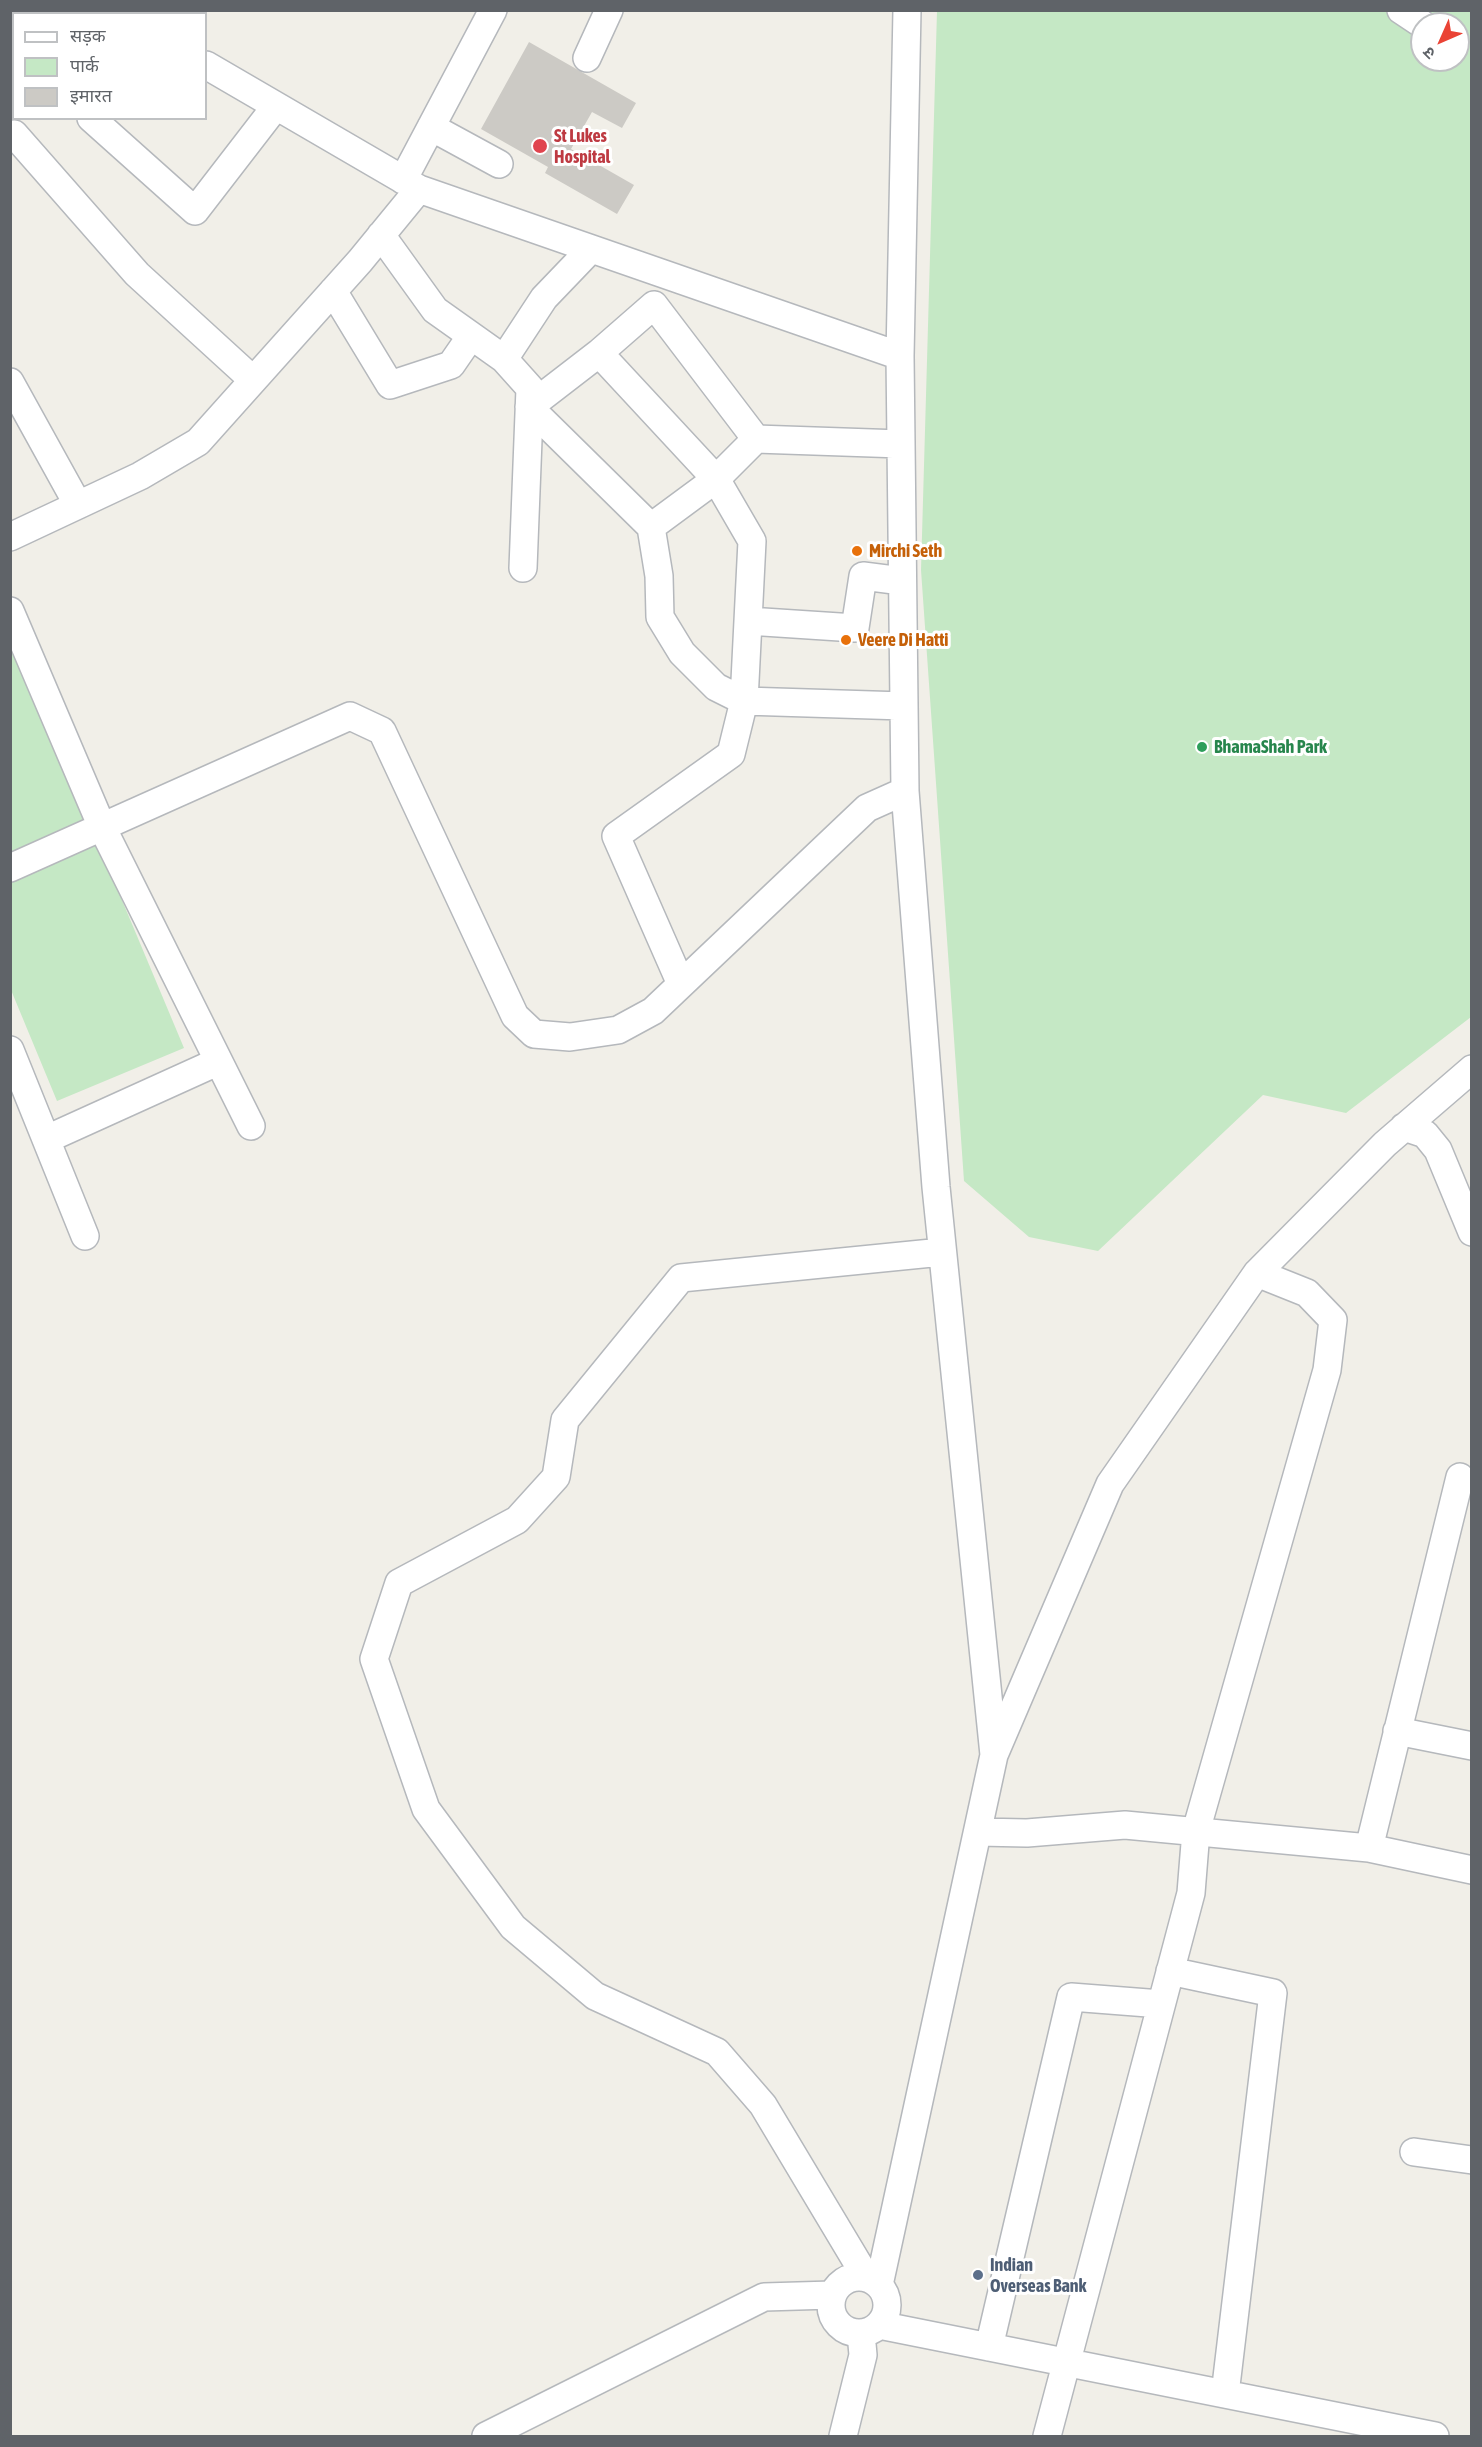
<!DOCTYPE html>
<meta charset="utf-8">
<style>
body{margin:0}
#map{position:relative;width:1482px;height:2447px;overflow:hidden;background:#f1efe8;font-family:"Asap Condensed","Noto Sans Devanagari",sans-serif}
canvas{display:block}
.frame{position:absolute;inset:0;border:12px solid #5f6368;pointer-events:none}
.legend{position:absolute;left:12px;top:12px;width:195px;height:108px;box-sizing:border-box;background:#fff;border:2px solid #bfc1c3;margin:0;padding:8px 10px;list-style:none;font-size:18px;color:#5f6368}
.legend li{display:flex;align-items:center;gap:12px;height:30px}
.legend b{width:30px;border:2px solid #bfc1c3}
.north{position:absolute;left:1410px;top:12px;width:60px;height:60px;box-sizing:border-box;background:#fff;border:2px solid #bfc1c3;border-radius:50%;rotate:225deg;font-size:16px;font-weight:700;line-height:24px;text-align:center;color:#5f6368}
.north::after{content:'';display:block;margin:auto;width:21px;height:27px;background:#ea4335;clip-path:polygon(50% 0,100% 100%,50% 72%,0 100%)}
</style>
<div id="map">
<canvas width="1482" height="2447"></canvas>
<div class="frame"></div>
<ul class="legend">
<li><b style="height:8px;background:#fff"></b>सड़क</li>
<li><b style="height:16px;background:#c5e8c5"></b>पार्क</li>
<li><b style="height:16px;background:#cccac5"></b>इमारत</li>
</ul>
<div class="north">उ</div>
</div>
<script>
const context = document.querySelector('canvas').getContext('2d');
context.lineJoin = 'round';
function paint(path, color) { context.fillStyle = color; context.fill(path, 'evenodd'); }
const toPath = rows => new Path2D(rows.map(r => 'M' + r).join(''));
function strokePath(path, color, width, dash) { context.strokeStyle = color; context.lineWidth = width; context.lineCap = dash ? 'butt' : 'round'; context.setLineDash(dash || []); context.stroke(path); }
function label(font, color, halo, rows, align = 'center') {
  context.font = font + ' "Asap Condensed",sans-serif'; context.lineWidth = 6; context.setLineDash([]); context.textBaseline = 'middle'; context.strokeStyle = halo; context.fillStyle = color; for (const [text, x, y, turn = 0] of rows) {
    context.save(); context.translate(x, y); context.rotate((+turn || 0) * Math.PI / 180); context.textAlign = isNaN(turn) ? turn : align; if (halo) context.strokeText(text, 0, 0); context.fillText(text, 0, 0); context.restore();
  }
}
paint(toPath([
 [937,11,1471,11,1471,1017,1346,1113,1263,1095,1098,1251,1029,1237,964,1181,921,570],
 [1422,24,1458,24,1458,60,1422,60],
 [10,647,85,819,11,853,10,853],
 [98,843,184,1048,57,1101,11,990,10,880]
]), '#c5e8c5');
paint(toPath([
 [529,42,636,103,622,128,592,112,571,149,634,185,617,214,545,173,548,167,481,129]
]), '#cccac5');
const minor = toPath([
 [111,10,116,14],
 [907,10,900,356,905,791,936,1187,994,1755],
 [1401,10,1422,24],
 [146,14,148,10],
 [587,58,609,10],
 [206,65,419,189,900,356],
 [91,118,195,211,276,106],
 [431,127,499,164],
 [14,134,137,274,253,380],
 [403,180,493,10],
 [381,235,435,310,504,359,530,388,523,568],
 [333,291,390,385,451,365,471,336],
 [599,353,716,479,651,527,529,407,599,353],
 [599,353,654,305,756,439],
 [504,359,544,298,591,249],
 [10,382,78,505],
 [651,527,659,576,660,617,682,653,716,687,744,701,752,541,716,479,756,439,901,444],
 [10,537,140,476,198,442,360,261,419,189],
 [10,611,102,827,251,1126],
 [748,621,855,628,863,576,902,581],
 [10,868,350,716,382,731,515,1016,534,1034,570,1037,618,1030,653,1011,867,808,905,791],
 [681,984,616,836,731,754,744,701,904,706],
 [10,1050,85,1236],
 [1404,1127,1425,1134,1438,1150,1472,1232],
 [47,1139,217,1062],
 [1397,1731,1472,1746],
 [978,1832,1027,1833,1125,1825,1369,1848,1472,1870],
 [1369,1848,1460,1477],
 [1170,1971,1273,1993,1225,2394],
 [1414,2152,1472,2160],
 '831 2305a28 28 0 1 1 56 0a28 28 0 1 1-56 0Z',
 [866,2277,763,2105,717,2052,595,1996,513,1927,426,1809,374,1659,399,1583,517,1520,556,1477,565,1420,681,1278,942,1252],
 [879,2285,994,1755,1110,1484,1257,1273,1385,1144,1472,1069],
 [879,2325,1435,2436],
 [989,2347,1071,1997,1161,2004],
 [486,2436,764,2297,832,2295],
 [843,2436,863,2355,861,2333],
 [1047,2436,1191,1893,1196,1831,1327,1370,1333,1320,1307,1293,1257,1273]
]);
strokePath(minor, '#b5b8bc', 30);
strokePath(minor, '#fff', 27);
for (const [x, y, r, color] of [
 [540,146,8,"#e0444e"],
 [857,551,6,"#e8710a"],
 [846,640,6,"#e8710a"],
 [1202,747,6,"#2e9e5b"],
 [978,2275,6,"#5c6f8a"]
]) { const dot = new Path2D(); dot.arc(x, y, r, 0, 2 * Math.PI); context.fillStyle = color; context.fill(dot); strokePath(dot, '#fff', 2); }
label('bold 18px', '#be3a42', '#fff', [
 ["St Lukes",554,136],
 ["Hospital",554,157]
], 'left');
label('bold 18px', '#c56008', '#fff', [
 ["Mirchi Seth",869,551],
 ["Veere Di Hatti",858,640]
], 'left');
label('bold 18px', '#27864d', '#fff', [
 ["BhamaShah Park",1214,747]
], 'left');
label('bold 18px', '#4e5e75', '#fff', [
 ["Indian",990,2265],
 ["Overseas Bank",990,2286]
], 'left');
</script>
